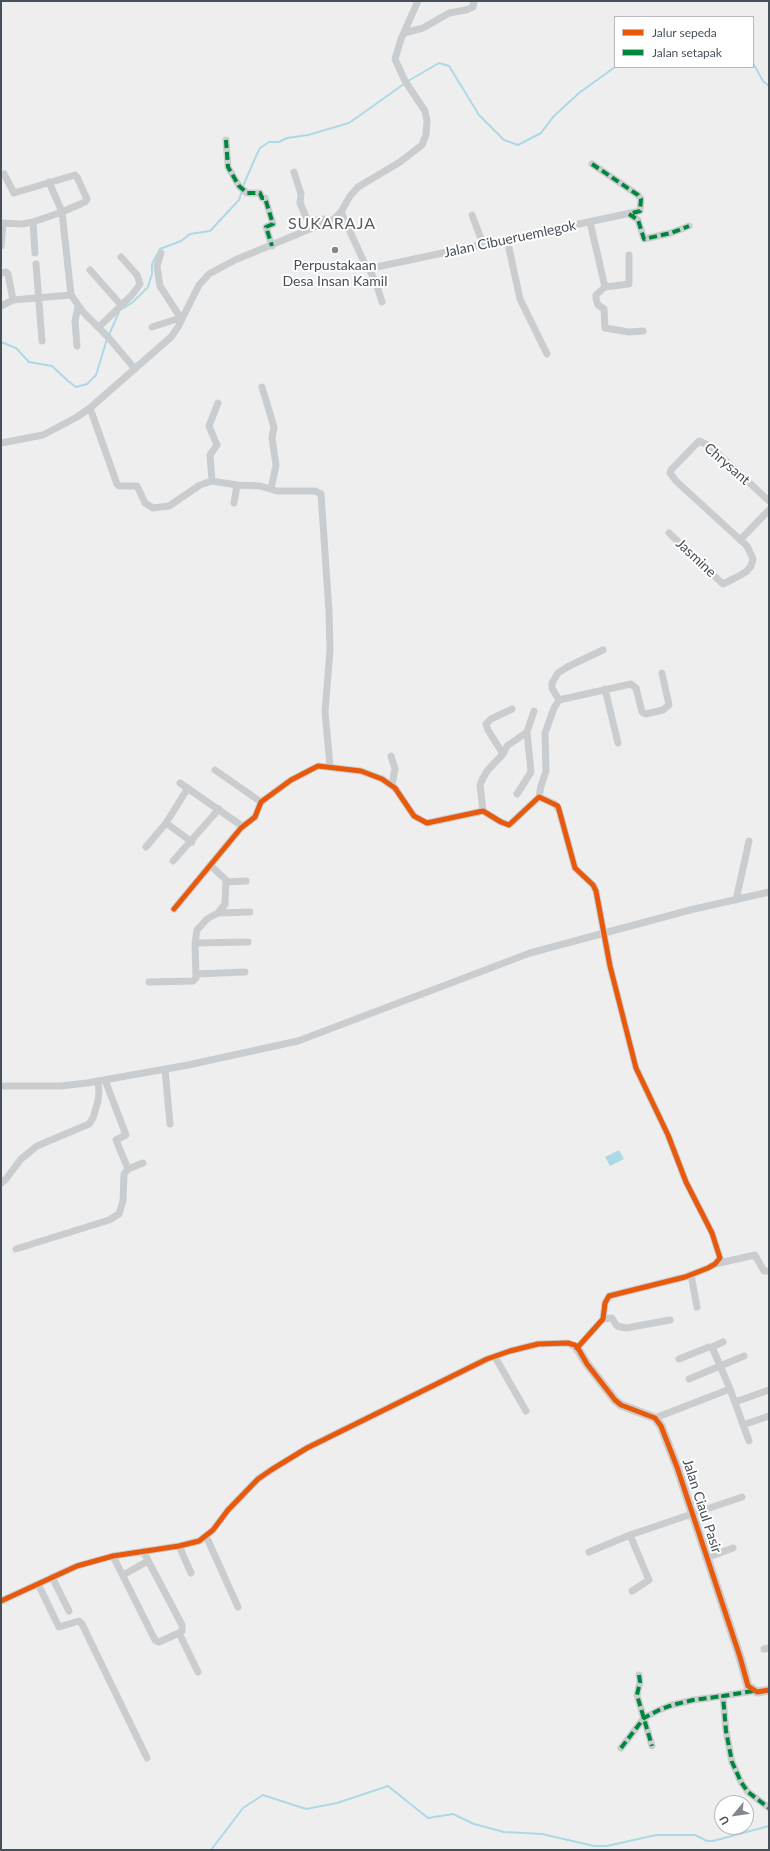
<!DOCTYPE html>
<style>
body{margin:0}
#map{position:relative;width:770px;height:1851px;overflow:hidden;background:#efeeee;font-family:Lato,sans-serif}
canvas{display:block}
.frame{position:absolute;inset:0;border:2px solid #475059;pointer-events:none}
.legend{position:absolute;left:614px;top:16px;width:140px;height:52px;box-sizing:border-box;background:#fff;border:1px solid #b5b9bd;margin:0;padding:5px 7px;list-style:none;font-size:12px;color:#475059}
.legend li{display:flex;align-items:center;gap:8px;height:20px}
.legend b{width:20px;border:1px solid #b5b9bd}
.north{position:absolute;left:714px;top:1795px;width:40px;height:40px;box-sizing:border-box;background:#fff;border:1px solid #b5b9bd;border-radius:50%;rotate:241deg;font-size:11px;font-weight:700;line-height:16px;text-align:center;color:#475059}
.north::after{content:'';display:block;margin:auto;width:14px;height:18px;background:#82878d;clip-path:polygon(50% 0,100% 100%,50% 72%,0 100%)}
</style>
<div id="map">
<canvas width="770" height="1851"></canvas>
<div class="frame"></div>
<ul class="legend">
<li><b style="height:5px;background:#e8590c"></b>Jalur sepeda</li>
<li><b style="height:5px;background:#00873e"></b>Jalan setapak</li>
</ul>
<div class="north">U</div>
</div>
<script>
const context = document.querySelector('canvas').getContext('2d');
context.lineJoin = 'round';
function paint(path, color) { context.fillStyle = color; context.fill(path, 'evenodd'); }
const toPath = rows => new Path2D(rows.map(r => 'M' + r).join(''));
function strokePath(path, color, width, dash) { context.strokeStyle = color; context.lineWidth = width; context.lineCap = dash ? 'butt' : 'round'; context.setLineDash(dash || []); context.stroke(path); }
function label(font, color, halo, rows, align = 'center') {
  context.font = font + ' Lato,sans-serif'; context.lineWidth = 4; context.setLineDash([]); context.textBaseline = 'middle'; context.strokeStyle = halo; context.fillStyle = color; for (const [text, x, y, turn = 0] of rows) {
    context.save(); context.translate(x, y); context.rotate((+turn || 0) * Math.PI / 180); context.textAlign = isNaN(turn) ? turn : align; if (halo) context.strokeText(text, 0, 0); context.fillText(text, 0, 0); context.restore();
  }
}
paint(toPath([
 [619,1150,624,1159,610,1166,605,1157]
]), '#acd9e6');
strokePath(toPath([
 [753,63,763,81,769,86],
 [408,81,439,63,449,66,479,115,504,140,518,145,541,133,553,117,579,93,615,67],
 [243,186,257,154,260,148,269,142,279,142,287,138,308,135,349,123,404,84],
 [122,309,133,302,148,287,152,274,152,264,160,249,181,241,190,234,210,231,239,200,242,191],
 [109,335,119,312],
 [1,342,16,348,29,362,52,366,68,381,76,387,87,384,96,375,107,339],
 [211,1850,243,1808,263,1795,306,1809,337,1803,388,1786,428,1818,453,1814,474,1824,504,1832,542,1834,594,1846,607,1846,656,1835,695,1835,707,1841,713,1841,769,1826]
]), '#acd9e6', 2);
strokePath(toPath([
 [404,33,423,28,449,13,466,10,473,7,474,1],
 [226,140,228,167,239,186,247,193,260,193,262,198,265,198,273,224,266,227,272,246],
 [294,172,301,194,300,203,306,217,310,221,324,219,328,222],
 [49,182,62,212,71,295,83,312,108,337,135,369],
 [341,212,364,262,369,268,372,268,640,211,641,199,638,195,592,164],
 [629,214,638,220,644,239,671,233,689,226],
 [472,215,483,244],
 [33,222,35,253],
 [590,222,605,287,596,295,596,299,598,305,604,309,605,328,629,332,643,331],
 [1,223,22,224,33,222,62,212,85,202,87,199,77,177,75,175,14,193,4,174],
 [507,239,520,299,547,354],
 [1,246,3,223],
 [161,253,157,266,160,286,180,317],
 [36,264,42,341],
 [369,268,377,286,382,302],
 [90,270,121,305],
 [1,273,6,272,8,274,13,300],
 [605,287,629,284,629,255],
 [1,306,13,300,71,295],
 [99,327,132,295,140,284,137,275,121,257],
 [152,327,177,319,183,315],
 [77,346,75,321,78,307],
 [262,387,274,427,272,438,276,465,271,489],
 [90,408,117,484,119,486,137,486,145,503,153,508,169,506,200,485,212,481,237,485,260,486,277,491,315,491,321,494,329,612,330,650,325,712,330,766],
 [1,443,43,435,77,417,90,408,171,337,178,327,199,285,209,274,235,260,334,219,341,212,350,196,358,187,400,162,422,145,426,135,427,121,425,111,405,81,395,59,401,39,418,1],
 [212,481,210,455,217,445,209,426,218,403],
 [234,503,237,485],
 [669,533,723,584,739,576,747,571,751,566,753,559,747,546,676,481,670,473,671,470,699,441,710,446,769,501],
 [740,540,769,510],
 [605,689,618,743],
 [559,700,631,684,636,688,642,712,646,714,663,710,669,705,662,673],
 [559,700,552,688,552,683,558,673,569,666,603,650],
 [503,754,488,730,486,724,491,719,512,709],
 [391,756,395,769,392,785],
 [215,770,261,802],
 [180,783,242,826],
 [517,794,531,772,527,732,534,711],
 [539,797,541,786,546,771,545,733,554,708,559,700],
 [483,811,480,785,483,778,487,771,503,754,507,746,527,732],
 [166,823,192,842],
 [146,847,166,823,188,788],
 [173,861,219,809],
 [226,882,246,881],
 [736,900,749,841],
 [218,913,250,912],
 [195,943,248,942],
 [196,974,245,972],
 [149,982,193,981,196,978,195,943,197,930,207,919,218,913,225,904,226,880,210,865],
 [165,1069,170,1124],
 [1,1086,61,1086,87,1083,188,1065,298,1041,530,953,690,910,769,892],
 [128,1169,143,1163],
 [1,1183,6,1179,21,1159,37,1146,89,1124,93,1118,98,1101,99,1092,98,1081],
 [16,1249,109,1220,119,1214,123,1201,124,1174,128,1169,116,1140,126,1135,105,1080],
 [715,1264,755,1255,764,1271,769,1271],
 [691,1275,697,1307],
 [603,1319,612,1318,617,1326,626,1328,670,1320],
 [712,1347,723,1342],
 [495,1357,526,1411],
 [679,1359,709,1347,712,1347,730,1389],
 [689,1379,744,1356],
 [735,1402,769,1390],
 [655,1418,730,1389,749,1441],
 [743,1425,769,1416],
 [630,1535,649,1580,632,1591],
 [206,1536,238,1607],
 [179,1546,191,1573],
 [589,1552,630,1535,742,1497],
 [113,1556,155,1640,159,1642,179,1633,182,1631,182,1625,143,1551],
 [706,1558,733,1548],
 [123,1575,148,1561],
 [52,1577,69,1611],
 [38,1584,59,1627,79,1621,82,1624,147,1758],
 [1,1601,77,1566,113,1556,179,1546,199,1541,213,1530,228,1510,258,1479,271,1470,307,1448,487,1359,510,1351,538,1344,568,1343,577,1348,603,1319,605,1303,609,1296,685,1277,708,1268,715,1264,720,1258,712,1233,686,1182,668,1135,636,1068,610,966,596,891,593,885,575,868,559,810,555,804,539,797,509,825,501,822,483,811,427,823,414,816,395,788,382,779,361,771,318,766,291,780,261,802,255,817,241,828,174,909],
 [179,1633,198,1672],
 [764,1649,769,1648],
 [639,1675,640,1682,637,1695,652,1746],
 [753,1691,723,1696,726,1731,732,1762,741,1782,748,1792,769,1808],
 [621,1748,644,1718,659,1710,672,1705,693,1700,723,1696]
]), '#cacdcf', 7);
strokePath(toPath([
 [577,1348,587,1364,615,1400,621,1405,655,1418,661,1426,677,1467,740,1657,748,1686,757,1692,769,1690]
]), '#cbcdcf', 9);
strokePath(toPath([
 [226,140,228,167,239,186,247,193,260,193,262,198,265,198,273,224,266,227,272,246],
 [592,164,638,195,641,199,640,211,629,214],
 [629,214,638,220,644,239,671,233,689,226],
 [639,1675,640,1682,637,1695,652,1746],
 [753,1691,723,1696,726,1731,732,1762,741,1782,748,1792,769,1808],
 [621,1748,644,1718,659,1710,672,1705,693,1700,723,1696]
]), '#00873e', 4, [8, 4]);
strokePath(toPath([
 [174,909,241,828,255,817,261,802,291,780,318,766,361,771,382,779,395,788,414,816,427,823,483,811,501,822,509,825,539,797,558,806,575,868,593,885,596,891,610,966,636,1068,668,1135,686,1182,712,1233,720,1258,715,1264,708,1268,685,1277,609,1296,605,1303,603,1319,577,1348],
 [1,1601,77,1566,113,1556,179,1546,199,1541,213,1530,228,1510,258,1479,271,1470,307,1448,487,1359,510,1351,538,1344,568,1343,575,1345,579,1350,587,1364,615,1400,621,1405,655,1418,661,1426,677,1467,740,1657,748,1686,757,1692,769,1690]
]), '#e8590c', 5);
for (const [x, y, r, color] of [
 [335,250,4,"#82878d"]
]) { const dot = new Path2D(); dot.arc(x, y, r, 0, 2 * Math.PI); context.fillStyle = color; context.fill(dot); strokePath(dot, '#fff', 1.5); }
label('14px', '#475059', '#fff', [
 ["Jalan Cibueruemlegok",510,239,-12],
 ["Chrysant",727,464,41],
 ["Jasmine",696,558,43],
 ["Jalan Ciaul Pasir",702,1506,72]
]);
label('14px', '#475059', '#fff', [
 ["Perpustakaan",335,265],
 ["Desa Insan Kamil",335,281]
]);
context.letterSpacing = '1px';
label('16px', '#5a5d61', '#fff', [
 ["SUKARAJA",332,224]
]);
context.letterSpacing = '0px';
</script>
